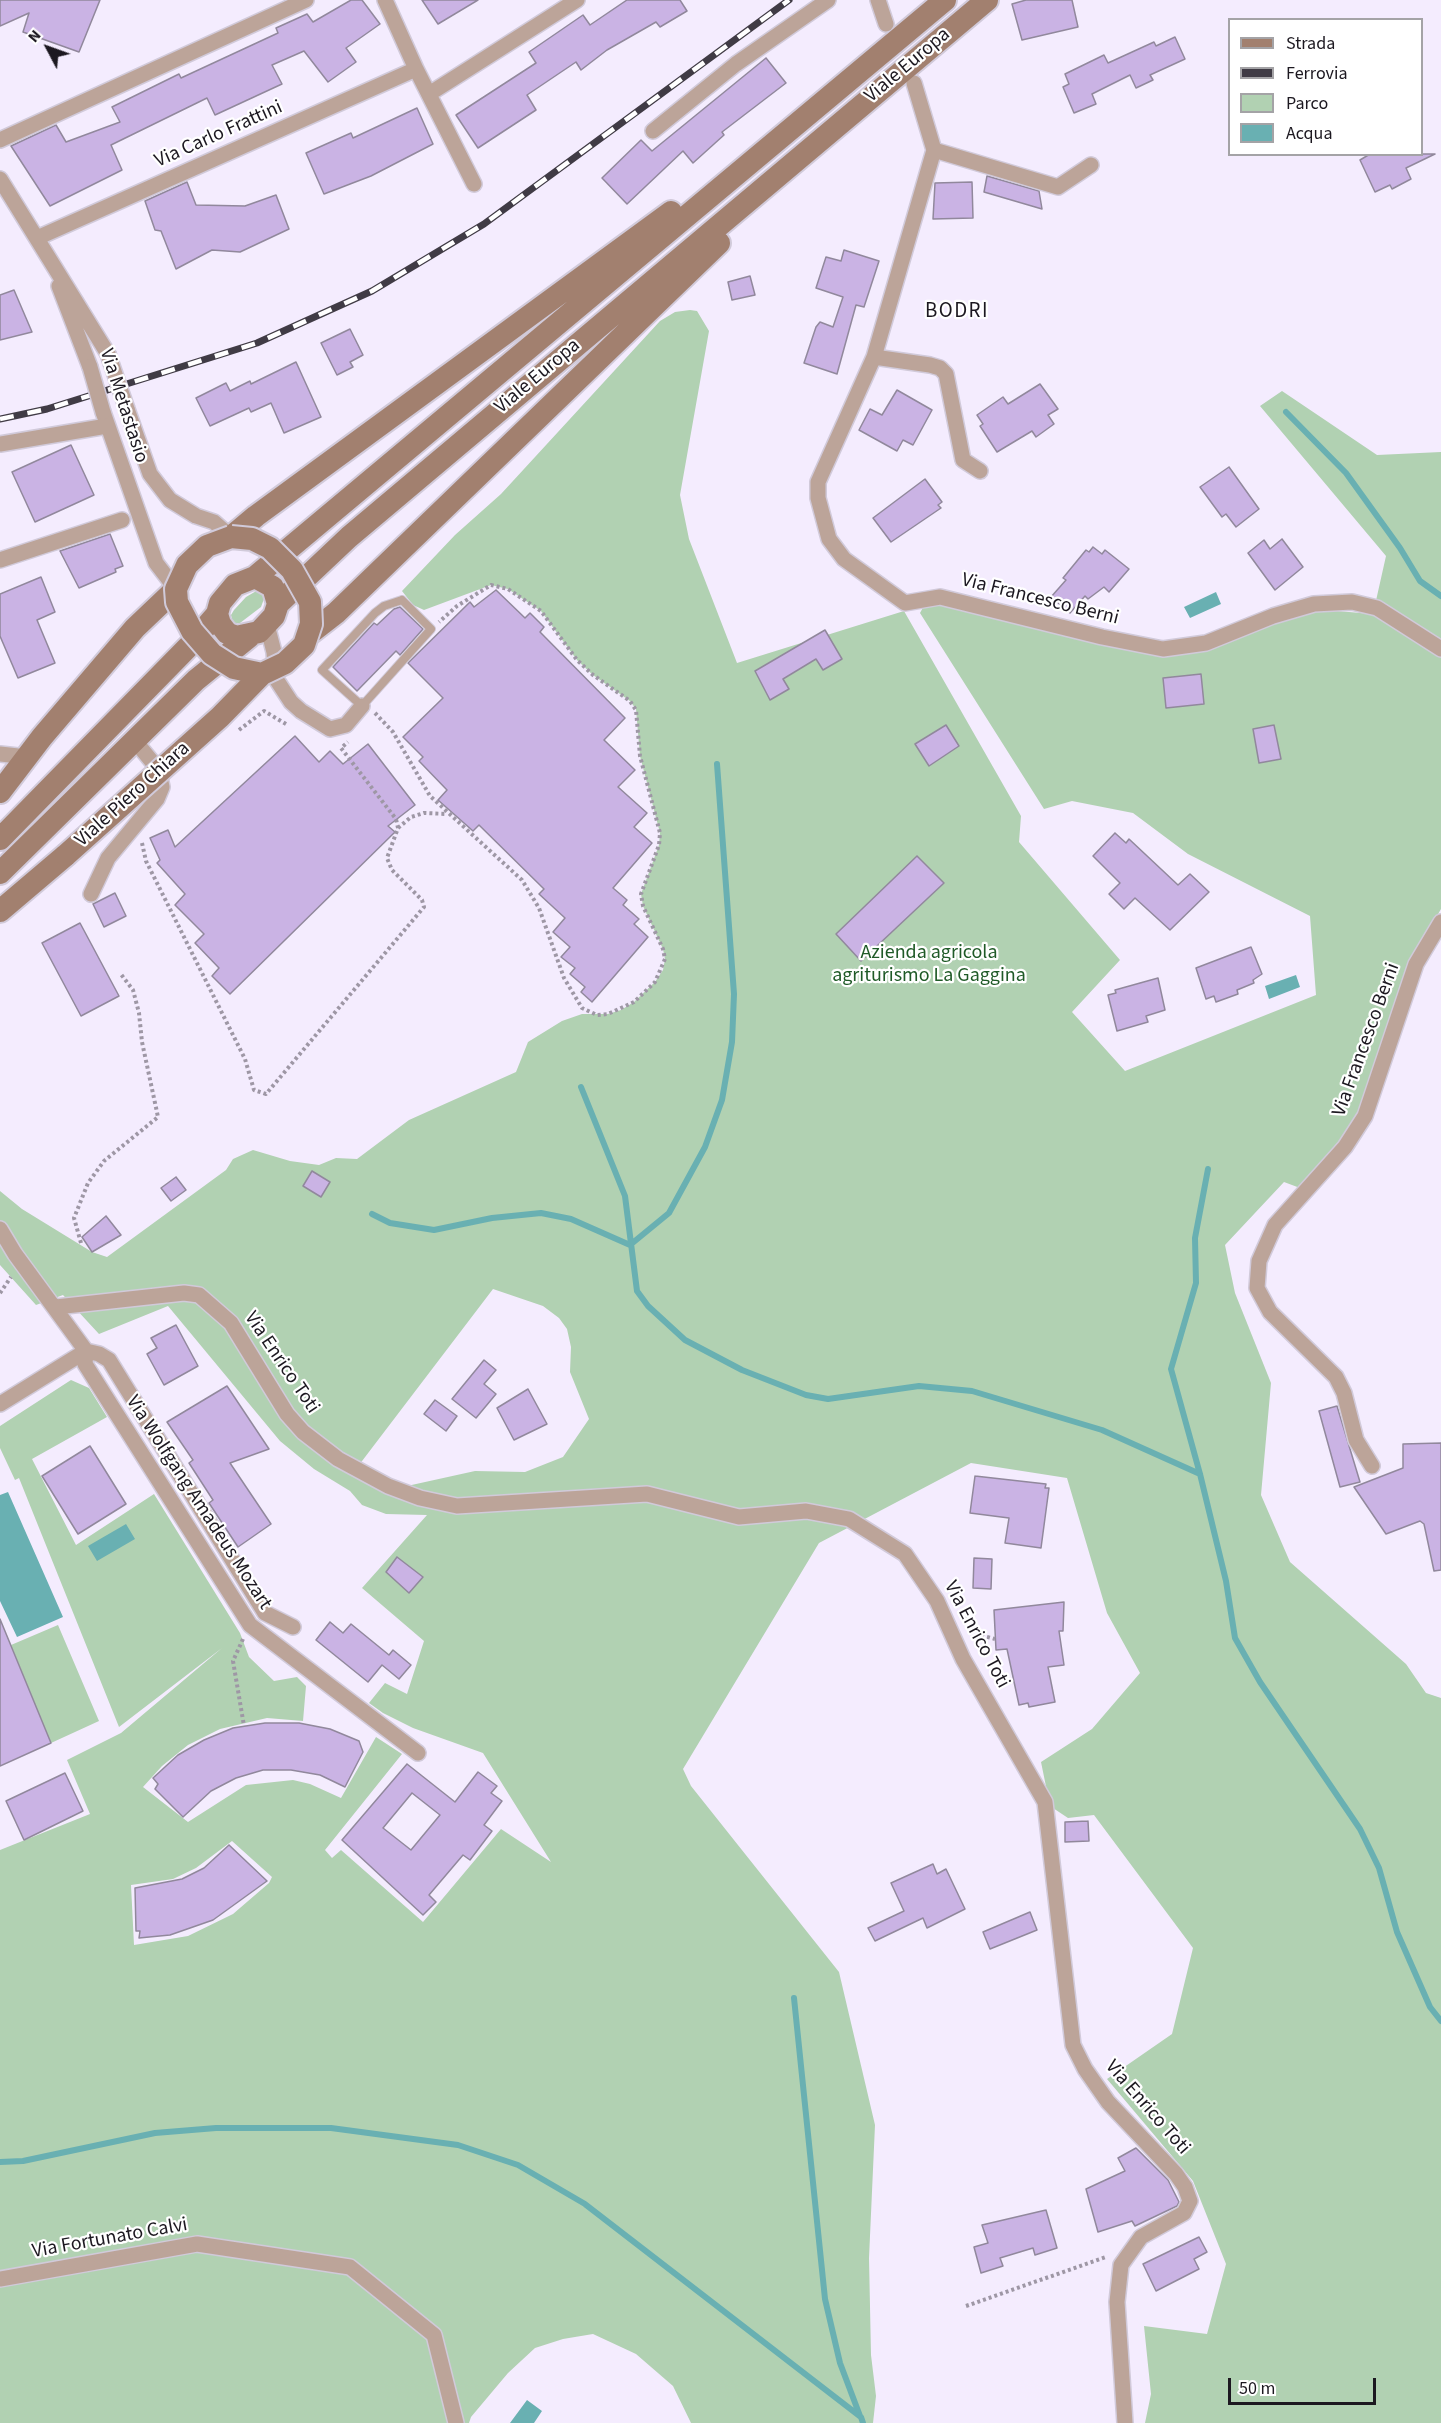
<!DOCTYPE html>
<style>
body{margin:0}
#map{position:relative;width:1441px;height:2423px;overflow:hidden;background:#f4ecfe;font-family:"Source Sans 3",sans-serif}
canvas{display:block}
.legend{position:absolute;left:1228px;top:18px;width:195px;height:138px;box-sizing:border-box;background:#fff;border:2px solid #a4a3a6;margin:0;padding:8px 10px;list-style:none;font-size:18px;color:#1c1820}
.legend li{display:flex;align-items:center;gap:12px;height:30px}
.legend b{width:30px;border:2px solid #a4a3a6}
.north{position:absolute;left:18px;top:18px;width:60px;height:60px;-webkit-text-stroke:4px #fff;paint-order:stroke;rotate:311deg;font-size:16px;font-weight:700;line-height:24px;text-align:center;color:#1c1820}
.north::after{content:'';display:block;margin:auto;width:21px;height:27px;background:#1c1820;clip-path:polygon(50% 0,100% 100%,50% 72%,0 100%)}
.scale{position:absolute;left:1228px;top:2378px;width:148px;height:27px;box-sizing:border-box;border:3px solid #1c1820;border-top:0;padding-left:8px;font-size:18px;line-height:21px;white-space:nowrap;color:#1c1820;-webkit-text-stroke:4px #fff;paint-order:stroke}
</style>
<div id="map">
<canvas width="1441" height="2423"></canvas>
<ul class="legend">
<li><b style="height:8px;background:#a2806f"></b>Strada</li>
<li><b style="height:8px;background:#403b45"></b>Ferrovia</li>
<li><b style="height:16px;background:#b1d1b2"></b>Parco</li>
<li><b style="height:16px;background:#69b0b2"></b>Acqua</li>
</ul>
<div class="north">N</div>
<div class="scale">50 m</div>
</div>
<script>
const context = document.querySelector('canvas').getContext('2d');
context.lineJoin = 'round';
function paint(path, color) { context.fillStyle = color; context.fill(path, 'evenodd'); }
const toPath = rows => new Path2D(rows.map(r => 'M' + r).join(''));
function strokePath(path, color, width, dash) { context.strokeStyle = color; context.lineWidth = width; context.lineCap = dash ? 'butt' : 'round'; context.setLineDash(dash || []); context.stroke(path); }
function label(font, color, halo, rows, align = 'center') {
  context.font = font + ' "Source Sans 3",sans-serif'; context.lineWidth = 4.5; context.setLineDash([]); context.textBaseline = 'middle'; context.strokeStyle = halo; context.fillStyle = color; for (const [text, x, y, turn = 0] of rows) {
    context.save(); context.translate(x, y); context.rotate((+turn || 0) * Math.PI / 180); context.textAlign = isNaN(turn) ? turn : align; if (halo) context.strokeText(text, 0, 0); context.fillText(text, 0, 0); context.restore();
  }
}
paint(toPath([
 [690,310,697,311,709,331,680,495,689,539,737,663,904,611,1021,816,1019,842,1120,960,1072,1012,1125,1071,1316,995,1310,916,1188,854,1133,813,1072,801,1044,809,920,613,926,602,1164,652,1313,609,1373,614,1386,556,1260,406,1282,391,1377,455,1441,452,1441,909,1412,959,1357,1119,1300,1188,1284,1182,1225,1245,1235,1293,1271,1383,1261,1495,1290,1562,1406,1664,1426,1693,1441,1698,1441,2423,1145,2423,1151,2394,1144,2326,1207,2334,1226,2264,1193,2181,1107,2079,1172,2034,1193,1948,1094,1815,1068,1818,1050,1806,1041,1762,1092,1729,1140,1673,1107,1613,1067,1478,971,1463,819,1543,683,1769,691,1786,839,1972,875,2125,869,2258,871,2355,876,2396,873,2423,691,2423,673,2386,636,2354,593,2334,563,2339,535,2348,508,2373,471,2417,469,2423,0,2423,0,1850,90,1814,67,1760,121,1733,222,1648,119,1727,19,1478,15,1480,0,1448,0,1426,71,1380,89,1388,107,1417,32,1459,76,1545,154,1494,240,1633,249,1657,274,1681,297,1677,306,1686,303,1721,267,1718,220,1729,188,1745,162,1766,143,1787,188,1822,246,1785,293,1780,310,1784,341,1798,376,1737,402,1754,325,1850,332,1858,341,1850,423,1922,501,1829,551,1862,483,1753,413,1728,383,1713,369,1703,385,1683,407,1694,424,1641,362,1588,427,1515,386,1514,362,1505,350,1491,314,1469,280,1441,168,1306,99,1334,63,1295,36,1305,0,1265,0,1191,22,1209,92,1252,107,1257,226,1170,233,1159,253,1150,290,1161,319,1165,336,1158,357,1159,409,1120,516,1072,528,1042,562,1021,582,1014,608,1014,621,1010,634,1002,655,982,663,970,665,959,663,949,643,906,641,894,659,845,660,833,640,756,636,709,630,701,593,675,577,660,541,611,508,589,491,585,424,610,413,605,402,591,455,535,501,494,660,321,675,312],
 [493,1289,543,1306,559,1318,567,1329,571,1347,570,1372,589,1419,563,1457,525,1472,475,1471,407,1486,359,1465],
 [232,1841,272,1877,269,1883,233,1914,188,1936,134,1945,131,1885,173,1879,196,1868],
 [258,590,265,596,261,607,240,623,233,623,231,615,234,610,246,597],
 [58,1625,99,1721,51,1743,11,1645]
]), '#b1d1b2');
paint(toPath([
 [1216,592,1221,604,1190,618,1184,607],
 [1296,975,1300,987,1269,999,1265,986],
 [8,1492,63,1617,17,1637,0,1601,0,1495],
 [126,1524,135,1539,97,1561,88,1546],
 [527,2400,542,2411,534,2423,510,2423]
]), '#69b0b2');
strokePath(toPath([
 [1286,412,1346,473,1400,548,1420,581,1441,596],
 [581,1087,625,1196,637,1291,648,1306,685,1340,742,1370,806,1395,828,1399,919,1386,972,1391,1102,1430,1200,1474],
 [1208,1169,1195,1238,1196,1283,1171,1369,1200,1474,1226,1581,1235,1638,1260,1682,1360,1829,1379,1868,1397,1932,1430,2007,1441,2021],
 [372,1214,390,1223,434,1230,492,1218,541,1213,571,1219,630,1245,669,1213,705,1147,722,1100,732,1042,734,994,717,764],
 [794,1998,825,2299,840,2363,860,2416],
 [0,2162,23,2161,155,2133,216,2128,331,2128,458,2145,518,2165,585,2204,861,2417,863,2423]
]), '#69b0b2', 6);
const building = toPath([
 [0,0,100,0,79,52,23,32,29,13,0,26,0,0],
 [351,0,362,0,380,24,346,48,356,62,328,82,304,51,272,65,282,84,215,115,207,98,111,145,122,170,50,206,11,146,56,125,66,142,120,122,112,107,179,74,181,78,278,33,276,28,307,14,313,22,351,0],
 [422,0,478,0,438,24,422,0],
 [627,0,680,0,687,11,660,27,656,22,607,50,581,70,576,62,527,95,536,110,478,148,456,115,536,63,529,52,583,15,590,25,627,0],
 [1026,0,1072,0,1078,27,1022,40,1012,4,1026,0],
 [1175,37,1185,59,1150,75,1153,80,1136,88,1130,75,1092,94,1096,104,1074,113,1063,87,1069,84,1065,74,1104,55,1108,63,1154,42,1156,46,1175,37],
 [766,58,786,83,722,132,724,135,693,163,683,151,627,204,602,178,641,140,652,151,766,58],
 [417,108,433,144,371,176,324,194,306,153,351,133,353,138,417,108],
 [1370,154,1435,154,1406,168,1411,179,1392,189,1390,185,1375,192,1360,160,1370,154],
 [987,176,1039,191,1042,209,984,192,987,176],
 [187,182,196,205,245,206,276,195,289,229,240,252,212,250,176,269,161,231,155,230,145,201,187,182],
 [972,182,973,218,933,219,935,183,972,182],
 [844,250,879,261,864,307,856,305,837,374,804,363,816,327,820,322,833,327,843,297,816,288,826,257,841,261,844,250],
 [750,276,755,295,732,300,728,282,750,276],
 [14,290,32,332,0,340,0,295,14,290],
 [350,329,363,355,350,362,353,367,337,375,321,343,350,329],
 [296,362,321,417,284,433,271,403,251,412,249,408,210,426,196,398,226,383,230,391,250,381,251,384,296,362],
 [1040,384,1058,409,1048,415,1054,424,1036,437,1032,431,997,452,980,426,983,424,977,415,1003,397,1008,404,1040,384],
 [897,390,932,410,913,445,903,440,897,451,859,430,870,409,882,415,897,390],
 [71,445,94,495,35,522,12,472,71,445],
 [1229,467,1259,509,1236,527,1226,514,1222,517,1200,487,1229,467],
 [925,479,942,502,938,505,941,508,891,542,873,518,925,479],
 [110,534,123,566,115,569,116,572,79,588,60,551,110,534],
 [1282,539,1303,567,1275,590,1248,553,1264,540,1270,549,1282,539],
 [1093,547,1102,554,1105,550,1129,569,1109,592,1104,587,1088,599,1085,596,1070,613,1051,597,1066,580,1063,578,1086,550,1089,552,1093,547],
 [41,577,55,612,37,620,55,663,18,678,0,636,0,594,41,577],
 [496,590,525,618,530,613,544,627,540,632,625,718,604,740,635,770,618,787,647,813,634,827,652,843,613,888,627,900,623,905,639,919,634,924,648,937,592,1002,581,992,585,987,570,974,575,968,561,957,570,947,553,932,565,918,539,894,544,889,479,825,473,831,438,800,447,790,419,761,423,757,403,737,443,698,408,663,470,602,474,607,496,590],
 [400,607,423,629,400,655,396,651,357,691,333,667,374,623,377,625,394,609,400,607],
 [825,630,842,659,823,670,816,659,783,679,789,689,770,700,755,671,825,630],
 [1201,674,1204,704,1166,708,1163,678,1201,674],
 [946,725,959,746,929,766,915,744,946,725],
 [1274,725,1281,759,1259,763,1253,729,1274,725],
 [295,736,319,762,330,751,343,764,368,744,415,805,388,826,395,832,230,994,212,976,219,968,195,943,204,934,175,905,185,894,157,863,160,860,150,838,168,830,175,847,295,736],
 [1115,833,1126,843,1129,839,1178,885,1190,874,1209,892,1170,930,1135,898,1124,909,1109,894,1120,883,1093,856,1115,833],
 [917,856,944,883,861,961,836,934,917,856],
 [115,893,126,916,104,927,93,904,115,893],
 [80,923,119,996,81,1016,42,943,80,923],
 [1251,947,1262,974,1253,980,1254,983,1237,990,1238,994,1216,1002,1214,996,1206,999,1196,968,1251,947],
 [1158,978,1165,1010,1146,1016,1148,1022,1117,1031,1108,995,1116,993,1115,990,1158,978],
 [312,1171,330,1182,321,1197,303,1186,312,1171],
 [176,1177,186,1190,171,1201,161,1188,176,1177],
 [106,1216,121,1235,92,1252,82,1237,106,1216],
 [176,1325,198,1366,164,1385,147,1354,157,1348,151,1338,176,1325],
 [484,1360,496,1370,484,1384,496,1394,476,1418,452,1399,484,1360],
 [227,1386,269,1449,230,1463,271,1524,238,1547,209,1503,213,1500,189,1463,193,1460,167,1422,227,1386],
 [528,1389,547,1424,514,1440,497,1408,528,1389],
 [435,1400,457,1416,446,1431,424,1414,435,1400],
 [1337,1406,1360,1482,1340,1487,1319,1411,1337,1406],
 [1441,1443,1441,1570,1434,1571,1424,1524,1420,1521,1386,1534,1354,1487,1403,1468,1403,1444,1441,1443],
 [90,1446,126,1504,78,1534,42,1476,90,1446],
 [975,1476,1046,1484,1045,1488,1049,1488,1041,1548,1005,1543,1009,1518,970,1513,975,1476],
 [397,1557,423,1577,409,1593,386,1572,397,1557],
 [974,1558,992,1559,991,1589,973,1588,974,1558],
 [1064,1602,1063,1631,1059,1631,1064,1665,1048,1667,1055,1702,1029,1707,1028,1703,1019,1705,1007,1649,996,1650,994,1610,1064,1602],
 [0,1619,51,1743,0,1766,0,1619],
 [330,1622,343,1633,351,1624,389,1655,393,1650,411,1665,399,1679,382,1665,368,1682,316,1640,330,1622],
 [265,1723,299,1723,330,1729,359,1741,363,1752,345,1787,320,1775,291,1770,263,1770,236,1778,211,1791,183,1817,155,1789,158,1784,153,1778,178,1755,204,1740,233,1728,265,1723],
 [407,1764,455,1802,478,1772,497,1786,491,1793,502,1801,484,1825,492,1831,470,1860,463,1855,429,1895,436,1902,423,1915,342,1840,407,1764],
 [412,1793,440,1815,411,1850,383,1828,412,1793],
 [65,1773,83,1811,24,1840,6,1801,65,1773],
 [1088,1821,1089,1841,1065,1842,1065,1822,1088,1821],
 [229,1845,267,1881,213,1920,170,1935,139,1938,140,1931,136,1931,135,1888,182,1879,204,1868,229,1845],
 [933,1864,937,1874,946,1869,965,1909,927,1928,923,1918,875,1941,868,1928,904,1911,891,1883,933,1864],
 [1030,1912,1037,1930,990,1949,983,1932,1030,1912],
 [1136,2148,1168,2180,1179,2202,1177,2206,1135,2226,1132,2221,1098,2232,1086,2189,1125,2171,1118,2158,1136,2148],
 [1046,2210,1057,2248,1035,2255,1033,2248,1000,2258,1003,2266,981,2273,974,2247,988,2243,982,2225,1046,2210],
 [1199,2237,1207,2252,1194,2259,1199,2269,1156,2291,1143,2264,1199,2237]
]);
paint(building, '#cab3e4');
strokePath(building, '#91889c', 1.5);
const lane = toPath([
 [402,600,431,629,362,706,322,670,375,613,384,606,402,600]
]);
const street = toPath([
 [878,0,886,24],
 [416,69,474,184],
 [914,83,934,150,874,357,818,482,818,498,829,539,844,559,905,603,940,597,1102,637,1163,649,1206,643,1273,616,1314,604,1352,602,1377,608,1441,649],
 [429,94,577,0],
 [653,131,736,64,828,0],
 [0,140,306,0],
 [934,150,1058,187,1091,165],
 [0,179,108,354],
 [37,238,416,69,385,0],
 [59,286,90,367],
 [874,357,930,365,940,368,946,374,963,460,980,471],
 [127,409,150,474,170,500,196,516,214,522,231,537],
 [103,412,156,563,176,589],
 [0,444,107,426],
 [0,560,122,520],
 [267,625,274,652,276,679,291,702,301,711,330,729,346,725,362,706],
 [0,754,27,757],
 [91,894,108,858,157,799,162,787,158,769,135,741],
 [0,1229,15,1254,86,1351,85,1364,250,1625,418,1753],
 [56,1307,184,1293,199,1295,231,1323,287,1414,303,1432,338,1459,388,1486,420,1498,457,1506,647,1494,739,1517,806,1511,849,1519,905,1554,937,1601,963,1659,1045,1802,1073,2045,1085,2069,1108,2102,1176,2174,1185,2187,1190,2201,1184,2213,1141,2237,1121,2265,1117,2302,1125,2423],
 [86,1351,99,1354,109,1360,265,1613,293,1627],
 [0,1404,86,1351],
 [1372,1466,1356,1440,1344,1393,1336,1377,1270,1312,1257,1288,1259,1261,1275,1225,1345,1147,1365,1116,1416,964,1441,922],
 [0,2279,197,2244,350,2267,434,2335,456,2423]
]);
const secondary = toPath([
 [231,537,256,516,671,212],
 [255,577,945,0],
 [255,577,273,587,278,604,274,616,259,632,236,637,227,633,220,624,217,614,220,603,235,585,255,577],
 [278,604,349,537,987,0],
 [309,634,336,613,719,243],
 [0,792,42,737,135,628,176,589],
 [0,839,190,645,217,614],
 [0,873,196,680,249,637],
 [0,911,66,855]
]);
strokePath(lane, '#d1cada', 10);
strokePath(street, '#d1cada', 18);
strokePath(secondary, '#d1cada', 26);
strokePath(toPath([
 [375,713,393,732,430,796,522,880,539,908,564,978,582,1008,597,1015,608,1014,634,1002,655,982,665,959,663,949,643,906,641,894,659,845,660,833,640,756,636,710,630,701,593,675,577,660,541,611,508,589,491,585,457,606,439,622],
 [239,730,264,711,286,724],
 [398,828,411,817,424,813,447,814],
 [142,843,146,861,245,1059,254,1090,266,1094,424,907,422,900,392,870,387,858,398,828,396,819,341,748,348,742],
 [81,1243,74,1218,88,1183,104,1161,158,1117,142,1042,139,1013,133,990,120,973],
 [0,1293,11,1277],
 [964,1618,984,1636,995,1639],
 [243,1639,233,1661,244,1726],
 [966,2306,1106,2257]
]), '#9e97a5', 4, [3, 3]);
strokePath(lane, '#bca499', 8);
strokePath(street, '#bca499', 15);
strokePath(secondary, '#a2806f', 22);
const rail = toPath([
 [0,419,47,409,257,343,372,291,484,224,789,0]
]);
strokePath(rail, '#403b45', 7);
strokePath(rail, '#fff', 4.5, [14]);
const streetBridge = toPath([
 [108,354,127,409],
 [90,367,103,412]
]);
const secondaryBridge = toPath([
 [231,537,252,539,270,548,292,570,310,602,311,624,304,645,285,663,262,674,234,668,212,654,192,631,177,602,176,589,187,565,207,546,231,537],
 [66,855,220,717,262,674]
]);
strokePath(streetBridge, '#d1cada', 18, []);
strokePath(secondaryBridge, '#d1cada', 26, []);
strokePath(streetBridge, '#bca499', 15);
strokePath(secondaryBridge, '#a2806f', 22);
label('20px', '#1c1820', '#fff', [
 ["Viale Europa",908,66,-40],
 ["Via Carlo Frattini",219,135,-24],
 ["Viale Europa",538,377,-40],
 ["Via Metastasio",123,406,72],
 ["Via Francesco Berni",1040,600,14],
 ["Viale Piero Chiara",133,795,-42],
 ["Via Francesco Berni",1367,1040,-70],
 ["Via Enrico Toti",281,1363,56],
 ["Via Wolfgang Amadeus Mozart",198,1503,57],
 ["Via Enrico Toti",976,1635,62],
 ["Via Enrico Toti",1147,2108,49],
 ["Via Fortunato Calvi",110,2239,-10]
]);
label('20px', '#1f5a27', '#fff', [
 ["Azienda agricola",929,954],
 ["agriturismo La Gaggina",929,977]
]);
context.letterSpacing = '1.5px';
label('21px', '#1c1820', '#fff', [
 ["BODRI",957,312]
]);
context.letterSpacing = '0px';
</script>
